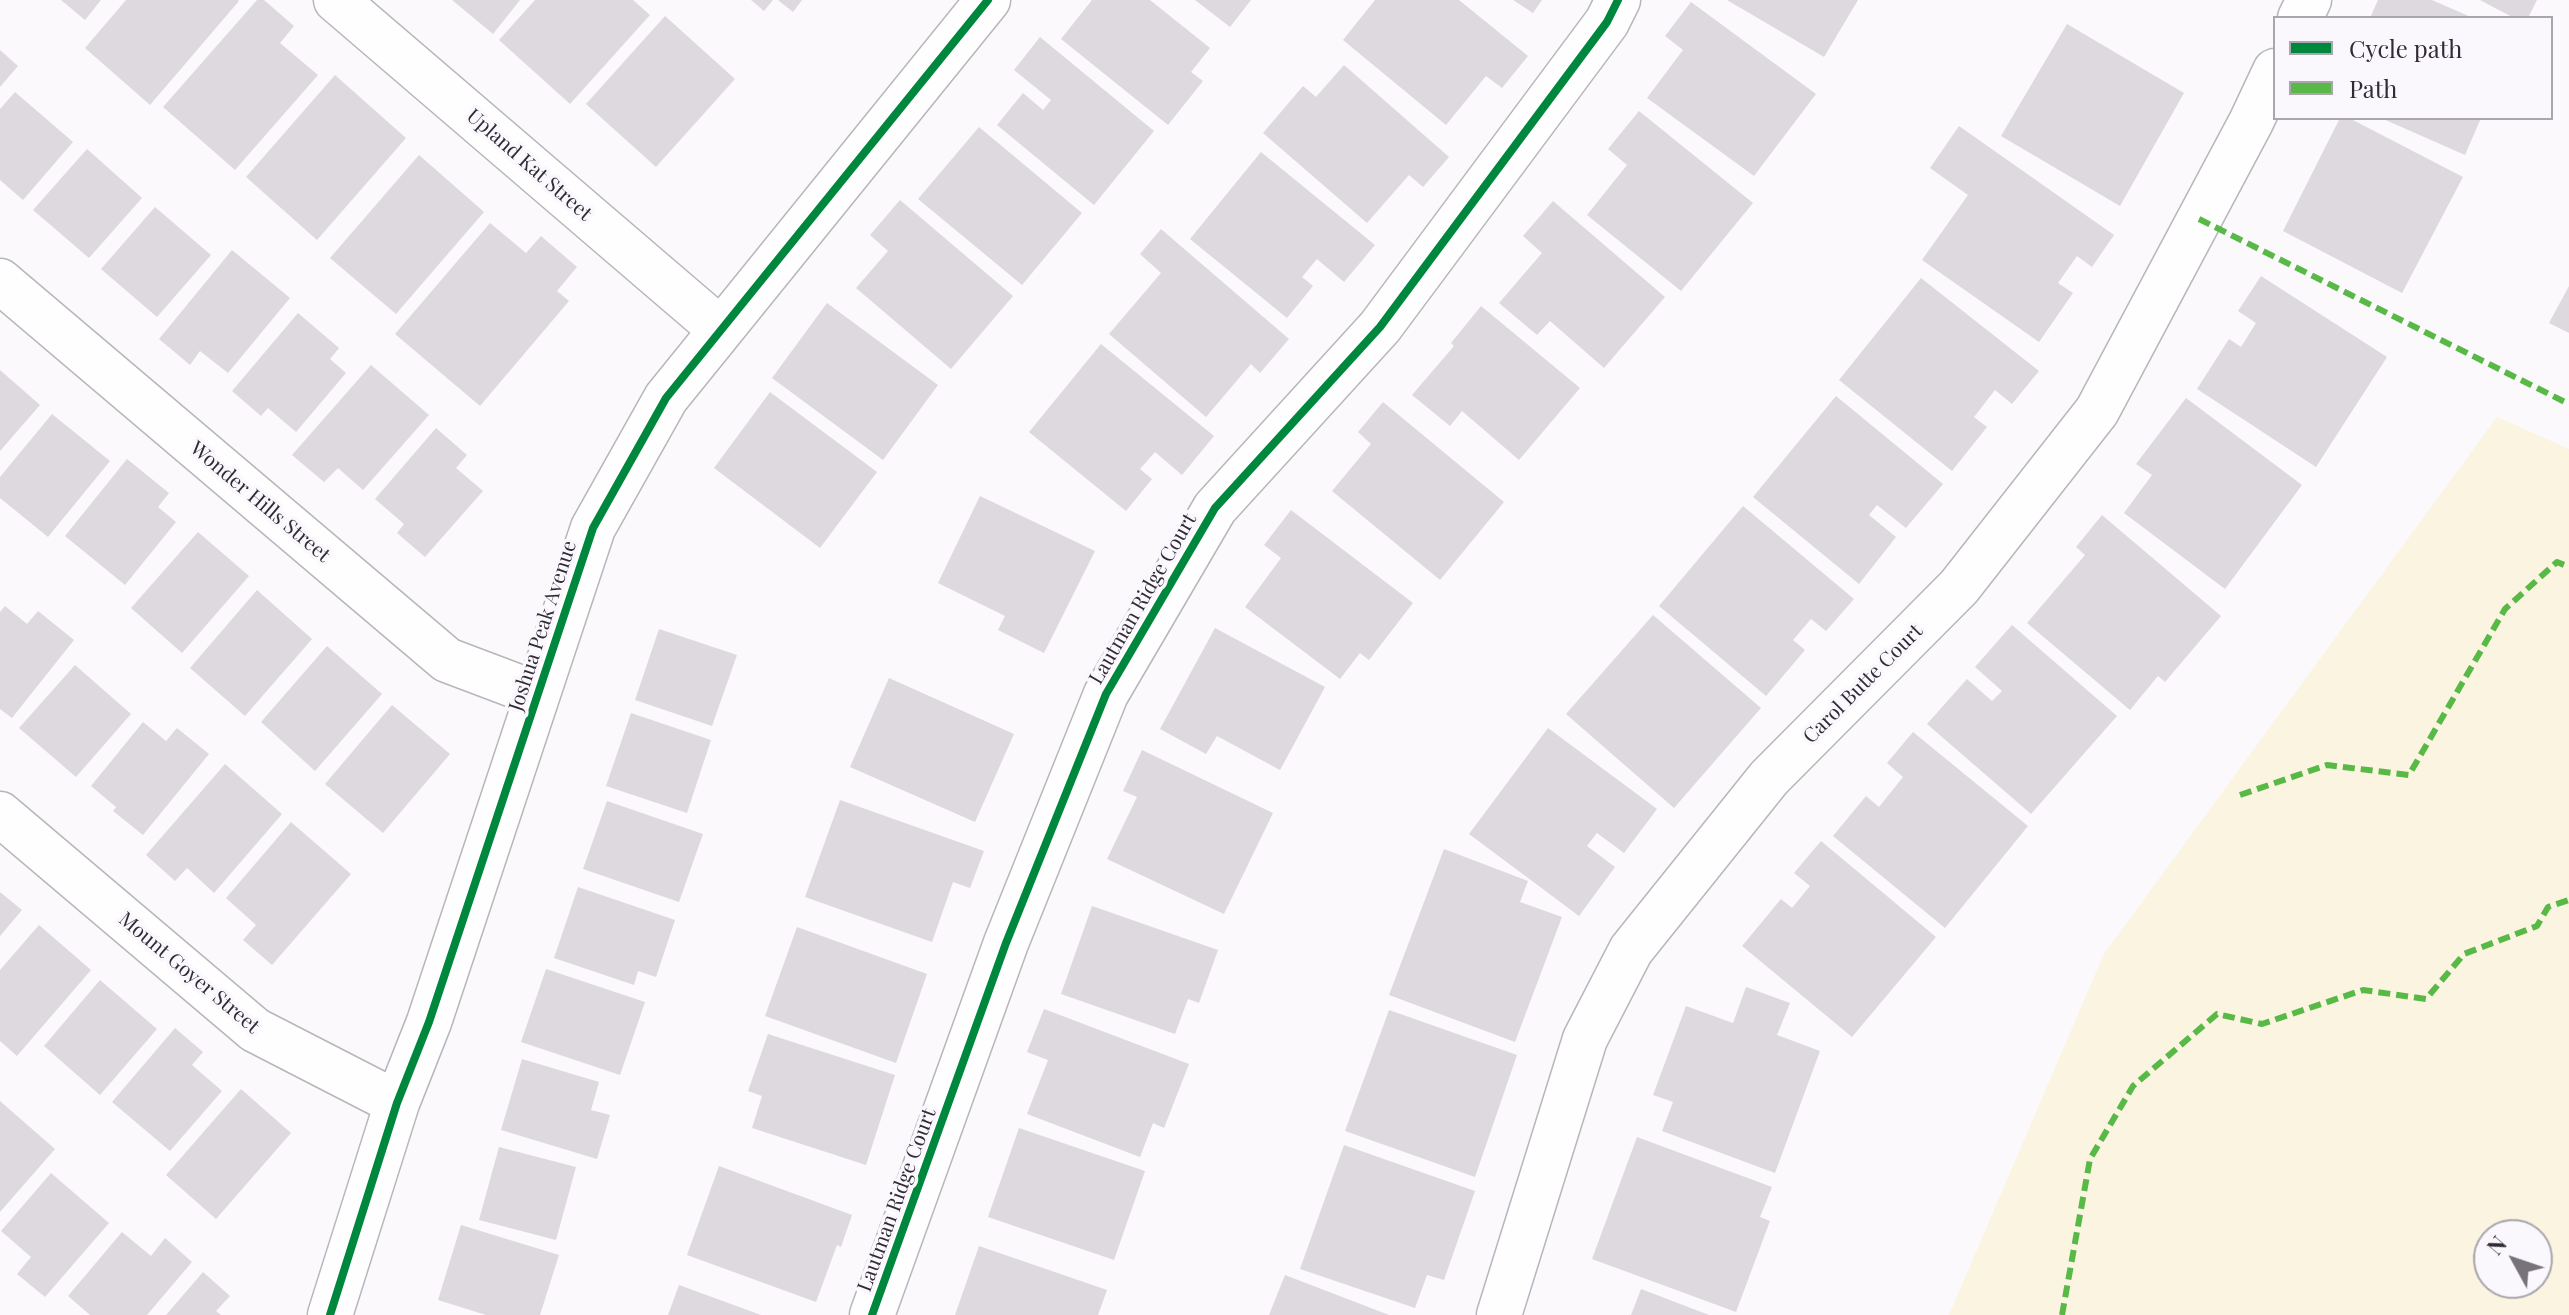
<!DOCTYPE html>
<style>
body{margin:0}
#map{position:relative;width:2569px;height:1315px;overflow:hidden;background:#fbf9fc;font-family:"Playfair Display",serif}
canvas{display:block}
.legend{position:absolute;left:2273px;top:16px;width:280px;height:104px;box-sizing:border-box;background:#fbf8fd;border:2px solid #aaa6ad;margin:0;padding:10px 14px;list-style:none;font-size:24px;color:#312b35}
.legend li{display:flex;align-items:center;gap:16px;height:40px}
.legend b{width:40px;border:2px solid #aaa6ad}
.north{position:absolute;left:2473px;top:1219px;width:80px;height:80px;box-sizing:border-box;background:#fbf8fd;border:2px solid #aaa6ad;border-radius:50%;rotate:310deg;font-size:22px;font-weight:700;line-height:32px;text-align:center;color:#312b35}
.north::after{content:'';display:block;margin:auto;width:28px;height:36px;background:#78737b;clip-path:polygon(50% 0,100% 100%,50% 72%,0 100%)}
</style>
<div id="map">
<canvas width="2569" height="1315"></canvas>
<ul class="legend">
<li><b style="height:10px;background:#00873e"></b>Cycle path</li>
<li><b style="height:10px;background:#58b947"></b>Path</li>
</ul>
<div class="north">N</div>
</div>
<script>
const context = document.querySelector('canvas').getContext('2d');
context.lineJoin = 'round';
function paint(path, color) { context.fillStyle = color; context.fill(path, 'evenodd'); }
const toPath = rows => new Path2D(rows.map(r => 'M' + r).join(''));
function strokePath(path, color, width, dash) { context.strokeStyle = color; context.lineWidth = width; context.lineCap = dash ? 'butt' : 'round'; context.setLineDash(dash || []); context.stroke(path); }
function label(font, color, halo, rows, align = 'center') {
  context.font = font + ' "Playfair Display",serif'; context.lineWidth = 7; context.setLineDash([]); context.textBaseline = 'middle'; context.strokeStyle = halo; context.fillStyle = color; for (const [text, x, y, turn = 0] of rows) {
    context.save(); context.translate(x, y); context.rotate((+turn || 0) * Math.PI / 180); context.textAlign = isNaN(turn) ? turn : align; if (halo) context.strokeText(text, 0, 0); context.fillText(text, 0, 0); context.restore();
  }
}
paint(toPath([
 [2497,417,2569,449,2569,1315,1949,1315,2104,954],
 [2489,1235,2537,1235,2537,1283,2489,1283]
]), '#faf4e0');
paint(toPath([
 [61,0,101,0,85,20],
 [126,0,238,0,239,1,150,105,85,48],
 [257,0,264,0,294,26,280,43,318,75,235,170,163,107],
 [452,0,520,0,493,34],
 [535,0,633,0,650,15,570,104,499,40],
 [751,0,773,0,764,11],
 [778,0,802,0,793,12],
 [1092,0,1150,0,1210,48,1191,72,1203,81,1168,125,1061,39],
 [1195,0,1251,0,1230,27],
 [1375,0,1459,0,1528,56,1502,88,1486,76,1446,125,1343,40],
 [1513,0,1542,0,1533,13],
 [1727,0,1858,0,1824,57],
 [2378,0,2432,0,2473,18,2370,18],
 [2480,0,2537,0,2528,18,2514,18],
 [1691,2,1816,94,1754,176,1647,98,1683,50,1665,36],
 [665,16,735,79,656,167,586,104],
 [2067,24,2184,93,2120,206,2001,136],
 [1040,37,1154,131,1094,205,997,125,1023,93,1043,110,1051,100,1014,70],
 [0,50,18,66,0,87],
 [1344,65,1449,157,1423,187,1409,175,1367,223,1263,133,1303,86,1316,97],
 [335,75,406,138,317,240,246,177],
 [15,92,73,142,23,200,0,180,0,109],
 [1639,111,1753,203,1681,291,1587,215,1627,165,1608,149],
 [2340,118,2349,118,2463,177,2402,293,2283,231],
 [2381,118,2481,118,2465,155],
 [1959,126,2114,235,2092,267,2077,256,2058,283,2073,293,2039,342,1922,260,1968,195,1930,168],
 [979,127,1082,213,1022,285,918,199],
 [87,149,142,198,89,258,33,210],
 [1261,152,1375,245,1344,282,1317,259,1302,277,1313,286,1287,318,1190,239],
 [419,155,484,212,396,314,330,258],
 [900,200,1013,296,951,369,856,288,888,251,870,235],
 [1553,201,1665,297,1604,368,1550,321,1537,335,1499,303,1542,253,1523,236],
 [155,207,211,255,157,317,101,269],
 [490,223,526,253,541,236,577,267,557,291,569,301,480,406,395,334],
 [1161,229,1289,339,1260,373,1251,364,1206,417,1109,334,1161,273,1140,254],
 [232,250,290,298,228,373,200,351,190,365,159,339],
 [2261,276,2387,357,2316,467,2197,389,2229,339,2241,347,2256,323,2238,311],
 [1921,278,2039,371,2012,404,1995,390,1974,417,1987,427,1952,471,1839,380],
 [2569,286,2569,333,2549,323],
 [827,303,938,385,883,460,772,378],
 [1481,306,1580,388,1519,460,1462,411,1450,426,1412,395,1454,346,1451,343],
 [298,313,339,348,330,359,346,373,296,432,268,408,261,416,232,391],
 [1101,344,1214,436,1182,475,1155,452,1140,469,1152,479,1126,511,1029,432],
 [371,365,429,415,363,490,338,468,324,482,292,455],
 [0,370,40,405,0,451],
 [770,392,877,472,820,548,714,468],
 [1836,396,1943,484,1906,528,1877,505,1869,515,1896,537,1859,584,1753,497],
 [2186,398,2302,485,2225,589,2124,513,2152,475,2136,464],
 [1383,402,1504,502,1440,580,1332,491,1371,444,1358,432],
 [52,414,110,461,48,537,0,498,0,477],
 [436,428,467,455,456,468,483,491,425,557,397,533,404,524,375,499],
 [127,459,169,493,158,507,176,522,125,585,65,536],
 [980,496,1095,551,1044,653,998,630,1005,616,938,583],
 [1743,506,1854,599,1826,631,1811,619,1793,640,1805,650,1766,696,1659,606],
 [1291,510,1413,603,1369,660,1360,653,1340,679,1245,607,1281,558,1264,545],
 [2102,515,2221,616,2165,682,2158,676,2130,710,2027,623,2085,555,2076,547],
 [198,532,249,576,182,653,131,608],
 [257,590,312,639,245,716,190,668],
 [5,606,27,624,38,611,74,640,12,718,0,709,0,612],
 [1653,615,1761,708,1674,808,1566,714],
 [2012,625,2117,716,2031,814,1927,724,1967,679,1992,701,2002,691,1975,667],
 [1215,628,1325,687,1280,770,1217,736,1206,754,1160,729],
 [659,629,737,655,712,726,635,700],
 [327,646,382,694,315,771,261,722],
 [75,665,131,714,76,777,19,728],
 [889,678,1014,734,975,822,850,767],
 [392,705,450,754,383,833,325,784],
 [631,713,711,740,687,813,606,786],
 [143,722,166,741,177,728,209,754,143,835,113,811,116,807,91,786],
 [1548,728,1657,809,1624,853,1597,833,1587,846,1615,867,1579,916,1469,834],
 [1913,732,2028,826,1945,928,1833,836,1866,796,1879,807,1903,777,1887,763],
 [1142,750,1273,813,1224,914,1107,859,1137,797,1123,791],
 [225,764,282,814,214,893,187,868,175,881,146,855],
 [840,800,984,851,970,888,953,882,932,942,805,897],
 [607,801,703,834,679,902,583,869],
 [291,822,351,874,272,965,243,940,256,925,226,898],
 [1821,841,1936,937,1852,1037,1742,946,1781,899,1792,908,1810,886,1794,873],
 [1444,849,1528,881,1520,902,1562,917,1515,1042,1389,995],
 [578,887,675,920,656,977,638,971,634,985,554,958],
 [0,892,22,910,0,936],
 [1092,906,1218,950,1199,1003,1188,999,1175,1034,1061,994],
 [39,925,91,970,17,1056,0,1041,0,970],
 [797,927,927,974,896,1063,765,1016],
 [546,969,645,1002,620,1075,521,1042],
 [100,980,157,1029,100,1095,44,1046],
 [1746,987,1790,1003,1777,1035,1820,1051,1775,1173,1662,1131,1673,1102,1653,1095,1686,1006,1733,1023],
 [1044,1009,1189,1064,1164,1128,1153,1123,1140,1157,1027,1114,1048,1060,1027,1052],
 [1389,1010,1517,1055,1475,1177,1345,1131],
 [175,1028,203,1052,192,1065,222,1091,170,1151,112,1102],
 [768,1034,895,1075,866,1165,752,1128,762,1096,748,1091],
 [522,1059,599,1082,591,1110,610,1115,597,1159,501,1130],
 [241,1089,291,1133,216,1219,166,1175],
 [0,1101,55,1149,0,1212],
 [1019,1128,1145,1171,1114,1260,988,1217],
 [1637,1137,1772,1187,1760,1217,1770,1221,1736,1312,1592,1259],
 [1344,1145,1475,1191,1444,1280,1427,1275,1415,1308,1300,1269],
 [499,1147,576,1167,556,1240,479,1220],
 [719,1166,852,1215,841,1247,837,1245,816,1302,687,1255],
 [51,1173,109,1223,45,1297,17,1274,31,1257,1,1231],
 [461,1225,559,1255,540,1315,486,1315,438,1300],
 [122,1232,151,1256,165,1238,192,1262,147,1315,90,1315,68,1296],
 [979,1246,1107,1290,1098,1315,955,1315],
 [203,1272,230,1296,216,1311,221,1315,166,1315],
 [1285,1275,1389,1315,1269,1315],
 [679,1285,761,1315,668,1315],
 [1641,1289,1709,1315,1631,1315]
]), '#ddd9df');
const minor = toPath([
 [336,0,721,330],
 [2300,18,2309,0],
 [0,281,447,660,537,694],
 [0,814,255,1030,397,1103],
 [330,1315,397,1103,429,1022,593,528,666,398,988,0],
 [872,1315,1006,943,1106,694,1215,508,1380,327,1607,22,1618,0],
 [1499,1315,1585,1039,1631,950,1769,778,1959,587,2097,411,2251,122,2275,71]
]);
strokePath(minor, '#b8b5bb', 47);
strokePath(minor, '#fefeff', 44);
strokePath(toPath([
 [2199,219,2569,404],
 [2240,795,2327,765,2409,775,2505,609,2557,562,2569,567],
 [2062,1315,2090,1159,2133,1086,2217,1014,2262,1024,2363,990,2426,999,2464,954,2537,926,2548,907,2569,900]
]), '#58b947', 6, [12, 6]);
strokePath(toPath([
 [330,1315,397,1103,429,1022,593,528,666,398,988,0],
 [872,1315,1006,943,1106,694,1215,508,1380,327,1607,22,1618,0]
]), '#00873e', 8);
label('20px', '#312b35', '#fbf8fd', [
 ["Upland Kat Street",529,165,41],
 ["Wonder Hills Street",260,502,40],
 ["Lautman Ridge Court",1143,599,-60],
 ["Joshua Peak Avenue",543,626,-72],
 ["Carol Butte Court",1863,684,-45],
 ["Mount Goyer Street",189,973,40],
 ["Lautman Ridge Court",897,1200,-70]
]);
</script>
